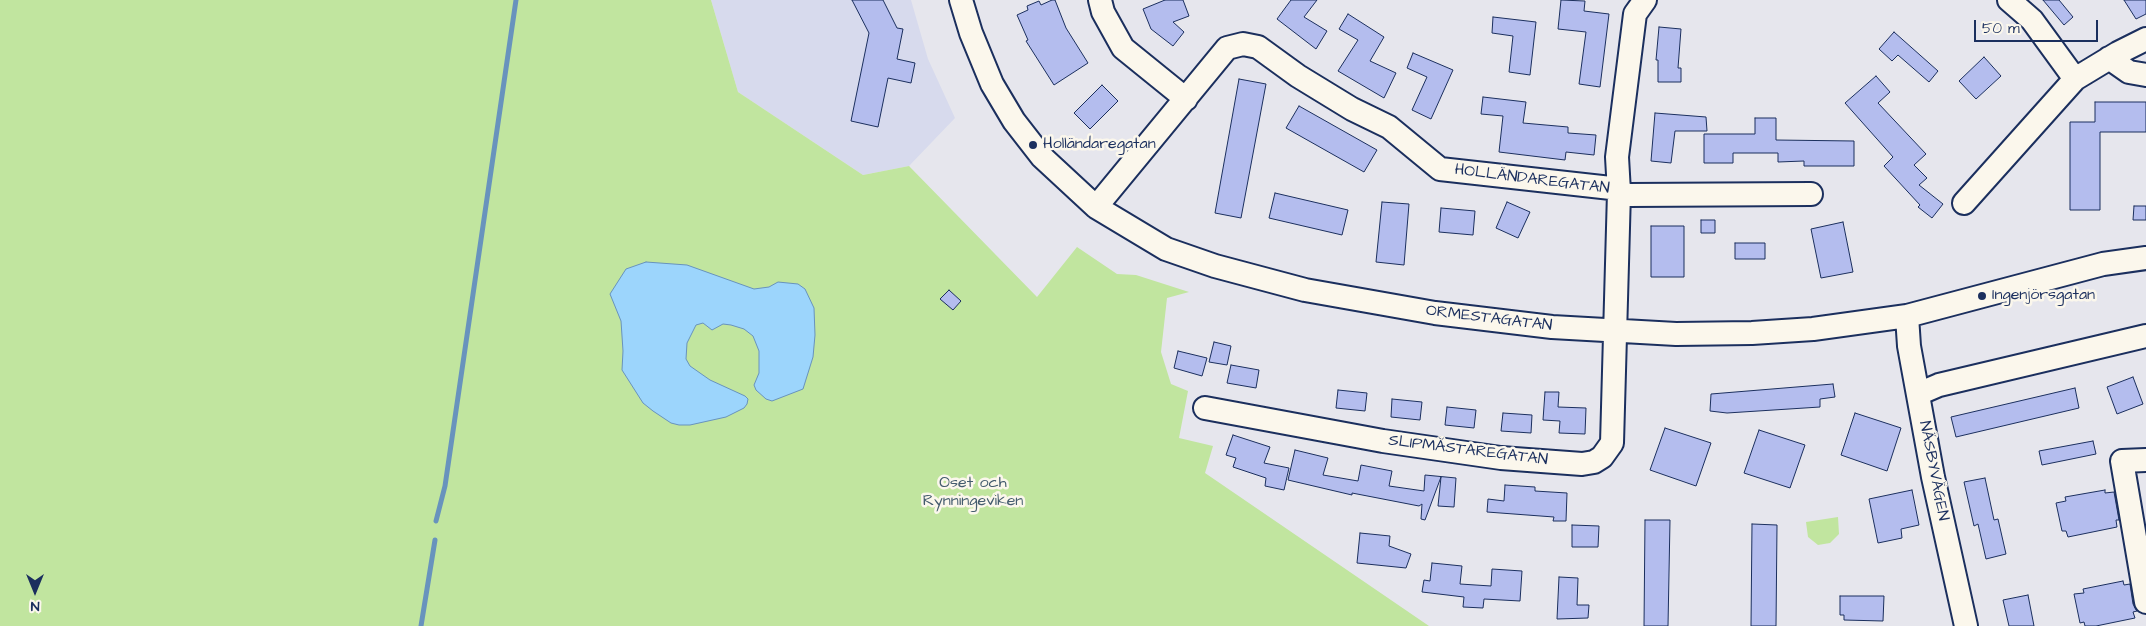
<!DOCTYPE html>
<meta charset="utf-8">
<style>
body{margin:0}
#map{position:relative;width:2146px;height:626px;overflow:hidden;background:#e6e6ed;font-family:"Architects Daughter",sans-serif}
canvas{display:block}
.north{position:absolute;left:10px;top:566px;width:50px;height:50px;-webkit-text-stroke:4px #fbf7ec;paint-order:stroke;rotate:180deg;font-size:14px;font-weight:700;line-height:20px;text-align:center;color:#1b2f5e}
.north::after{content:'';display:block;margin:auto;width:18px;height:22px;background:#1b2f5e;clip-path:polygon(50% 0,100% 100%,50% 72%,0 100%)}
.scale{position:absolute;left:1974px;top:20px;width:124px;height:22px;box-sizing:border-box;border:2px solid #1b2f5e;border-top:0;padding-left:6px;font-size:15px;line-height:18px;white-space:nowrap;color:#1b2f5e;-webkit-text-stroke:4px #fbf7ec;paint-order:stroke}
</style>
<div id="map">
<canvas width="2146" height="626"></canvas>
<div class="north">N</div>
<div class="scale">50 m</div>
</div>
<script>
const context = document.querySelector('canvas').getContext('2d');
context.lineJoin = 'round';
function paint(path, color) { context.fillStyle = color; context.fill(path, 'evenodd'); }
const toPath = rows => new Path2D(rows.map(r => 'M' + r).join(''));
function strokePath(path, color, width, dash) { context.strokeStyle = color; context.lineWidth = width; context.lineCap = dash ? 'butt' : 'round'; context.setLineDash(dash || []); context.stroke(path); }
function label(font, color, halo, rows, align = 'center') {
  context.font = font + ' "Architects Daughter",sans-serif'; context.lineWidth = 5; context.setLineDash([]); context.textBaseline = 'middle'; context.strokeStyle = halo; context.fillStyle = color; for (const [text, x, y, turn = 0] of rows) {
    context.save(); context.translate(x, y); context.rotate((+turn || 0) * Math.PI / 180); context.textAlign = isNaN(turn) ? turn : align; if (halo) context.strokeText(text, 0, 0); context.fillText(text, 0, 0); context.restore();
  }
}
paint(toPath([
 [711,0,911,0,928,59,955,118,909,166,863,175,738,92]
]), '#d7daed');
paint(toPath([
 [0,0,711,0,738,92,863,175,909,166,1037,297,1077,247,1117,274,1136,275,1189,292,1167,298,1161,352,1171,384,1188,391,1179,438,1213,446,1205,473,1429,626,0,626],
 [1838,517,1839,534,1830,543,1818,545,1808,537,1806,522]
]), '#c1e59f');
const water = toPath([
 [646,262,687,265,754,289,769,287,778,282,798,284,805,289,814,308,815,335,813,357,803,389,772,401,766,399,756,390,754,385,759,373,759,351,753,336,744,329,731,325,723,324,712,330,703,323,696,325,687,343,686,359,690,366,710,380,745,396,748,399,747,404,744,408,726,417,690,425,679,425,671,423,653,411,643,403,622,370,623,351,621,321,610,294,626,269,646,262]
]);
paint(water, '#9cd5fc');
strokePath(water, '#6893bd', 1);
strokePath(toPath([
 [436,521,445,486,516,0],
 [421,626,435,540]
]), '#6893bd', 5);
const building = toPath([
 [852,0,883,0,897,28,903,29,897,59,915,63,911,83,888,78,878,127,851,121,869,33,852,0],
 [1052,0,1055,0,1066,28,1088,63,1054,85,1026,41,1028,40,1017,15,1028,10,1027,6,1039,1,1041,5,1052,0],
 [1165,0,1183,0,1189,16,1173,22,1184,32,1173,46,1151,29,1143,9,1165,0],
 [1291,0,1317,0,1304,17,1327,31,1316,49,1277,19,1291,0],
 [1561,0,1585,1,1584,11,1609,14,1600,87,1579,84,1586,32,1558,29,1561,0],
 [2043,0,2059,0,2073,17,2064,25,2043,0],
 [2124,0,2146,0,2146,14,2136,19,2124,0],
 [1348,14,1384,37,1370,61,1396,73,1384,98,1338,71,1358,40,1339,29,1348,14],
 [1493,17,1536,22,1530,75,1509,72,1513,36,1492,33,1493,17],
 [1659,27,1681,29,1678,68,1681,68,1681,82,1658,82,1658,60,1656,60,1659,27],
 [1894,32,1938,71,1929,82,1898,55,1892,61,1879,49,1894,32],
 [1413,53,1453,70,1431,119,1412,110,1427,77,1407,68,1413,53],
 [1984,57,2001,76,1976,99,1959,81,1984,57],
 [1876,76,1890,92,1878,103,1926,154,1914,165,1927,178,1919,185,1943,204,1932,218,1918,207,1920,205,1884,166,1893,157,1845,103,1876,76],
 [1239,79,1266,84,1241,218,1215,213,1239,79],
 [1102,85,1118,101,1090,129,1074,113,1102,85],
 [1483,97,1526,102,1523,123,1568,127,1568,133,1596,135,1594,155,1566,152,1565,160,1499,152,1503,116,1481,114,1483,97],
 [2095,102,2146,102,2146,132,2100,132,2100,210,2070,210,2070,122,2095,122,2095,102],
 [1299,106,1377,150,1364,172,1286,128,1299,106],
 [1655,113,1706,117,1707,131,1675,131,1671,163,1651,161,1655,113],
 [1755,118,1776,118,1776,140,1854,141,1854,166,1804,166,1804,161,1778,162,1778,153,1733,153,1733,163,1704,163,1704,134,1755,134,1755,118],
 [1275,193,1348,210,1342,235,1269,218,1275,193],
 [1382,202,1409,204,1404,265,1376,262,1382,202],
 [1507,202,1530,212,1518,238,1496,228,1507,202],
 [2134,206,2146,206,2146,220,2133,220,2134,206],
 [1441,208,1475,211,1473,235,1439,232,1441,208],
 [1701,220,1715,220,1715,233,1701,233,1701,220],
 [1843,222,1853,272,1821,278,1811,229,1843,222],
 [1651,226,1684,226,1684,277,1651,277,1651,226],
 [1735,243,1765,243,1765,259,1735,259,1735,243],
 [949,290,961,301,953,310,940,299,949,290],
 [1214,342,1231,346,1227,365,1209,362,1214,342],
 [1178,351,1207,358,1202,376,1174,368,1178,351],
 [1231,365,1259,370,1256,388,1227,383,1231,365],
 [2133,377,2143,404,2117,414,2107,387,2133,377],
 [1833,384,1835,397,1820,399,1820,407,1727,413,1710,411,1711,394,1833,384],
 [2075,388,2079,408,1956,437,1951,417,2075,388],
 [1338,390,1367,393,1365,411,1336,408,1338,390],
 [1545,392,1559,392,1558,407,1586,408,1585,434,1559,433,1560,421,1543,420,1545,392],
 [1392,399,1422,402,1420,420,1391,417,1392,399],
 [1447,407,1476,410,1474,428,1445,425,1447,407],
 [1503,413,1532,415,1531,433,1501,431,1503,413],
 [1855,413,1901,428,1887,471,1841,455,1855,413],
 [1665,428,1711,443,1696,486,1650,470,1665,428],
 [1759,430,1805,445,1790,488,1744,473,1759,430],
 [1233,435,1270,447,1264,463,1289,468,1284,490,1265,486,1266,478,1233,467,1236,458,1226,455,1233,435],
 [2093,441,2096,454,2042,465,2039,451,2093,441],
 [1295,450,1328,458,1323,475,1358,481,1361,465,1392,471,1389,486,1424,491,1425,475,1456,478,1454,507,1438,506,1441,477,1425,520,1421,519,1422,504,1419,506,1352,493,1352,495,1288,480,1295,450],
 [1985,478,1994,520,1998,519,2006,554,1986,559,1978,524,1974,526,1964,482,1985,478],
 [1505,485,1535,487,1535,491,1567,493,1566,521,1553,521,1554,517,1487,512,1488,499,1504,501,1505,485],
 [1912,490,1919,525,1901,529,1902,538,1878,543,1869,499,1912,490],
 [2105,490,2105,493,2114,492,2119,520,2116,520,2117,527,2068,537,2066,531,2062,531,2056,503,2066,501,2065,497,2105,490],
 [1645,520,1670,520,1668,626,1644,626,1645,520],
 [1752,524,1777,525,1776,626,1751,626,1752,524],
 [1572,525,1599,526,1598,547,1572,547,1572,525],
 [1360,533,1390,536,1389,546,1411,554,1406,568,1357,563,1360,533],
 [1432,563,1462,566,1460,584,1491,586,1492,569,1522,571,1520,601,1484,599,1483,608,1463,607,1464,597,1422,592,1424,580,1430,581,1432,563],
 [1559,577,1578,578,1577,605,1589,605,1588,618,1557,619,1559,577],
 [2123,581,2124,585,2130,584,2133,604,2137,611,2133,612,2135,618,2096,626,2085,626,2084,622,2080,623,2074,594,2084,593,2083,589,2123,581],
 [2028,595,2034,626,2009,626,2003,600,2028,595],
 [1840,596,1884,596,1883,621,1844,620,1844,615,1840,615,1840,596]
]);
paint(building, '#b4bdee');
strokePath(building, '#1b2f5e', 1);
const minor = toPath([
 [961,0,971,33,992,84,1014,121,1042,157,1096,207,1166,249,1215,266,1305,290,1435,313,1552,327,1676,334,1752,333,1813,329,1907,316,2103,264,2146,258],
 [1100,0,1103,12,1123,48,1186,99],
 [2009,0,2032,20,2075,79],
 [2109,58,2129,72,2146,75],
 [1964,203,2075,79,2118,53,2146,39],
 [1096,207,1227,48,1243,44,1258,47,1298,76,1352,109,1389,127,1440,169,1611,188,1628,195,1811,194],
 [1907,316,1909,346,1933,477,1966,626],
 [1918,394,1939,385,2146,336],
 [1205,408,1383,441,1501,458,1582,464,1594,462,1602,457,1612,443,1619,192,1617,157,1635,14,1645,0],
 [2146,460,2122,461,2146,602]
]);
strokePath(minor, '#1b2f5e', 26);
strokePath(minor, '#fbf7ec', 22);
for (const [x, y, r, color] of [
 [1033,145,5,"#1b2f5e"],
 [1982,296,5,"#1b2f5e"]
]) { const dot = new Path2D(); dot.arc(x, y, r, 0, 2 * Math.PI); context.fillStyle = color; context.fill(dot); strokePath(dot, '#fbf7ec', 2); }
label('16px', '#1b2f5e', '#fbf7ec', [
 ["Holländaregatan",1043,145],
 ["Ingenjörsgatan",1992,296]
], 'left');
label('16px', '#1b2f5e', '#fbf7ec', [
 ["HOLLÄNDAREGATAN",1532,180,7],
 ["ORMESTAGATAN",1489,319,7],
 ["SLIPMÄSTAREGATAN",1468,451,7],
 ["NÄSBYVÄGEN",1933,471,79]
]);
label('16px', '#445c6e', '#fbf7ec', [
 ["Oset och",973,484],
 ["Rynningeviken",973,502]
]);
</script>
